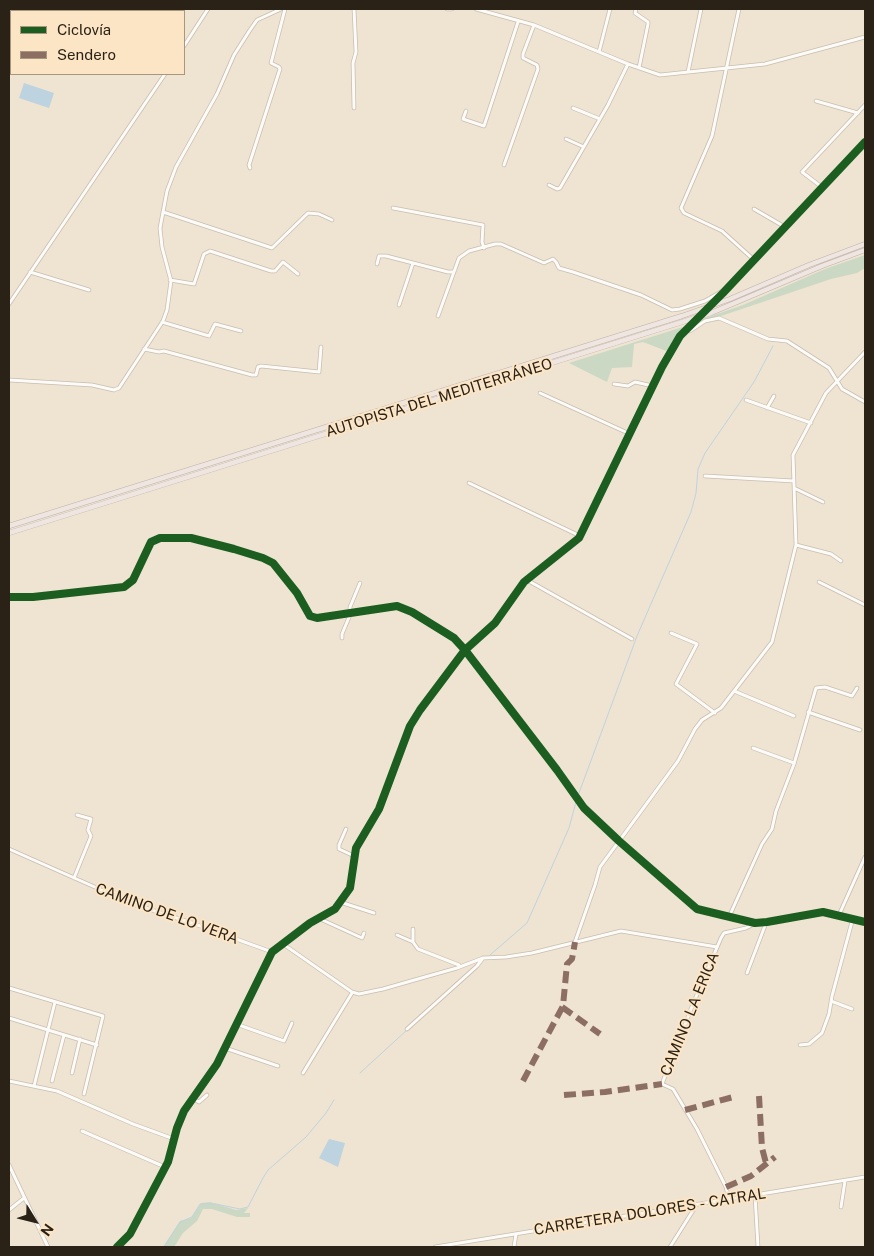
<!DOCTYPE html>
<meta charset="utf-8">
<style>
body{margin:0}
#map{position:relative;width:874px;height:1256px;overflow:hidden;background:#efe3d2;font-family:"Public Sans",sans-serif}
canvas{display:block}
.frame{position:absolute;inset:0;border:10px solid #2a2216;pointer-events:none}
.legend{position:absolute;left:10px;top:10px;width:175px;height:65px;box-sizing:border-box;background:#fce5c5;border:1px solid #a8977f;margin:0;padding:6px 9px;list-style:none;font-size:15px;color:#2a2216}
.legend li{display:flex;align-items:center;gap:10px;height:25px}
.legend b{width:25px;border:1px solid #a8977f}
.north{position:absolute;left:10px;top:1196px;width:50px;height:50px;-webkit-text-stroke:4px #fce5c5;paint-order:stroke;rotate:126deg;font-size:14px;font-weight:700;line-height:20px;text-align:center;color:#2a2216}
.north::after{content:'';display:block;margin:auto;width:18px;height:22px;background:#2a2216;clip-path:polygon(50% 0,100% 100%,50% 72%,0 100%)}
</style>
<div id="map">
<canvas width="874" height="1256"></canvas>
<div class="frame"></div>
<ul class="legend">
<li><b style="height:6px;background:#1b5e20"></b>Ciclovía</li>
<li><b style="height:6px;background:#8d6e63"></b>Sendero</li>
</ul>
<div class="north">N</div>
</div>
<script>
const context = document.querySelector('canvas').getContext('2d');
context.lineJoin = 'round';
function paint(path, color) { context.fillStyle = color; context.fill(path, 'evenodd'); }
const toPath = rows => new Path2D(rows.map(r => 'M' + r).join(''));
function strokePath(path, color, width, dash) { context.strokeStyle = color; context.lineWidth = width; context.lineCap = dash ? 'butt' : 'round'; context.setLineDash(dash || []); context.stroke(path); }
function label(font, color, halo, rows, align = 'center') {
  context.font = font + ' "Public Sans",sans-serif'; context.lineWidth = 4; context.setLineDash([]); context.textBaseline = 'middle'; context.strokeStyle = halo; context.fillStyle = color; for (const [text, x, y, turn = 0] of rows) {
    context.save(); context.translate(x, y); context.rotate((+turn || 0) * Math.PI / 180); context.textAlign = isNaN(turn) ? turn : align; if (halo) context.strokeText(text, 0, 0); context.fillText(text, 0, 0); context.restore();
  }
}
paint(toPath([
 [865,255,865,268,857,273,831,279,721,316,701,321,695,326,693,324,697,321,743,305,825,269],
 [689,325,669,352,643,342,634,344,632,367,612,368,607,382,569,363],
 [210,1202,236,1210,248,1208,244,1213,250,1213,250,1217,237,1217,212,1209,203,1209,197,1221,183,1233,174,1247,163,1247,180,1221,191,1218,201,1203]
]), '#cbd9c4');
paint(toPath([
 [24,83,54,93,49,108,19,98],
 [329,1139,345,1143,338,1167,319,1158]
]), '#bdd3df');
strokePath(toPath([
 [579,793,637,636,691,512,696,493,698,469,705,453,754,382,773,346],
 [490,955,527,923,569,828,576,802],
 [360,1073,407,1030],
 [164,1247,180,1222,192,1217,200,1204,216,1204,240,1209,248,1207,263,1178,268,1170,306,1137,326,1113,334,1100]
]), '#bdd3df', 1);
strokePath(toPath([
 [691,324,717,299]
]), '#c8bcac', 3, [3, 1.5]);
const minor = toPath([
 [447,9,452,9],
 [476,9,534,25,628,64,660,75,765,64,865,37],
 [636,9,635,13,648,22,648,24,639,68],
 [739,9,712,136,681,208,684,213,722,231,754,260],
 [184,46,208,9],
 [599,52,610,9],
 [688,72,701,9],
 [816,101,858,113],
 [354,108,353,63,356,52,354,9],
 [573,108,600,119],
 [466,111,463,119,484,126,518,22],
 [566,139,584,147],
 [504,165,538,69,537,65,523,58,523,54,534,25],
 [250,168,249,165,280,69,279,67,271,63,285,9],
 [549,185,557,189,560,188,608,105,628,64],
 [823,188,802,172,865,105],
 [393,208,483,225,482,242,484,248],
 [754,209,785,227],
 [163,212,272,248,308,213,319,214,332,220],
 [377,264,379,256,386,256,448,272,453,272,455,270],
 [30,272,89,290],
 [170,280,194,284,204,254,210,251,271,271,275,271,283,262,298,274],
 [717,299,865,142],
 [9,304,165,74],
 [399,305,413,263],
 [438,316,459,258,469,251,495,244,501,244,544,263,553,259,556,262,559,268,573,272,641,295,672,310,680,309,705,301,726,289],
 [162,322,209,336,215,324,241,331],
 [686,329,690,331,705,321,719,318,768,339,787,341,829,368,842,389,865,402],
 [144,349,159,352,164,351,252,375,256,375,258,367,261,366,319,372,321,347],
 [9,380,92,385,114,390,119,388,163,321,167,310,171,281,162,247,160,228,167,191,176,167,217,94,234,55,250,30,257,20,281,9],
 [614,384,628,386,635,382,653,386],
 [540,393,630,434],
 [746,400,811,423],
 [767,408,774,396],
 [705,476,794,481],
 [469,483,580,536],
 [794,488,823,502],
 [796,545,831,554,841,561],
 [527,580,632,639],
 [819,582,865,605],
 [9,597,33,597,124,587,133,580,151,542,160,538,191,538,234,549,263,558,273,563,297,593,310,616,317,618,397,606,412,612,454,638,465,650,557,770,584,808,619,841,697,909,755,923,767,922,823,912,865,922],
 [671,633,697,644,676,684,715,713],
 [342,638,342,634,350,615,350,607,360,583],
 [734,691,794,716],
 [808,712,860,730],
 [753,748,794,763],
 [346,829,339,845,339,849,354,856],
 [9,849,133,904,192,923,272,952],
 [74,878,91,836,88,830,91,819,77,815],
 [340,902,374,913],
 [839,915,865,857],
 [729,917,762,844,772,829,776,811,794,764,816,688,825,687,852,696,857,688],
 [318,918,362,938,364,933],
 [397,935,413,942,418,949,459,965,459,967],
 [413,942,413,929],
 [575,942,595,885,600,867,678,761,695,729,702,720,721,708,772,642,796,545,793,455,826,393,865,352],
 [283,944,352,992,359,994,383,989,418,979,457,968,483,958,506,957,532,953,621,931,717,947],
 [747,973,766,923],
 [9,988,103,1016,84,1094],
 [831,1001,852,1009],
 [9,1018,97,1045],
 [236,1024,284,1041,292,1023],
 [407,1029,477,966,483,958],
 [800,1045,809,1044,822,1033,829,1014,832,996,853,918],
 [225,1048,278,1066],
 [72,1073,80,1039],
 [303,1073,352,993],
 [9,1081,57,1091,133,1124,174,1139],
 [52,1081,64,1035],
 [34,1086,55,1002],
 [192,1098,199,1102,207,1095],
 [82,1131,165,1167],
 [9,1165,48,1247],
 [755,1195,758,1247],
 [729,1199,726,1187,697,1129,673,1089,662,1084,693,1004,721,938,724,933,746,928,754,924],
 [841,1207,845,1181],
 [9,1210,24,1198],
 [117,1247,130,1234,168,1162,177,1128,184,1111,217,1064,272,952,310,923,335,909,350,888,356,848,379,809,412,723,465,650,495,623,524,582,579,538,662,367,680,336,691,324],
 [435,1247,865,1177],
 [514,1247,516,1234],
 [670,1247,694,1209,694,1205]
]);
const highway = toPath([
 [9,526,682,316,730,299,809,265,865,244],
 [9,533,711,313,822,266,865,250]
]);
strokePath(minor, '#c7beb1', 4.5);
strokePath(highway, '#bfb2a8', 5.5);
strokePath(minor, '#fdfbf8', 3);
strokePath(highway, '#efe6e1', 4.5);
strokePath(toPath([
 [562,1007,600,1034],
 [523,1081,563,1006,567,964,572,959,575,942],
 [564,1095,605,1092,662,1084],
 [759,1096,762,1148,766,1163],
 [685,1110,737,1096],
 [726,1187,751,1176,775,1157]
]), '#8d6e63', 6, [12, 6]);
strokePath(toPath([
 [9,597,33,597,124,587,133,580,151,542,160,538,191,538,234,549,263,558,273,563,297,593,310,616,317,618,397,606,412,612,454,638,465,650,557,770,584,808,619,841,697,909,755,923,767,922,823,912,865,922],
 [117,1247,130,1234,168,1162,177,1128,184,1111,217,1064,272,952,310,923,335,909,350,888,356,848,379,809,410,726,420,710,465,650,495,623,524,582,579,538,662,367,680,336,723,293,865,142]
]), '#1b5e20', 8);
label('15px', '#2a2216', '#fce5c5', [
 ["AUTOPISTA DEL MEDITERRÁNEO",439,398,-17],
 ["CAMINO DE LO VERA",167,914,20],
 ["CAMINO LA ERICA",690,1014,-68],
 ["CARRETERA DOLORES - CATRAL",650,1212,-9]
]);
</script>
